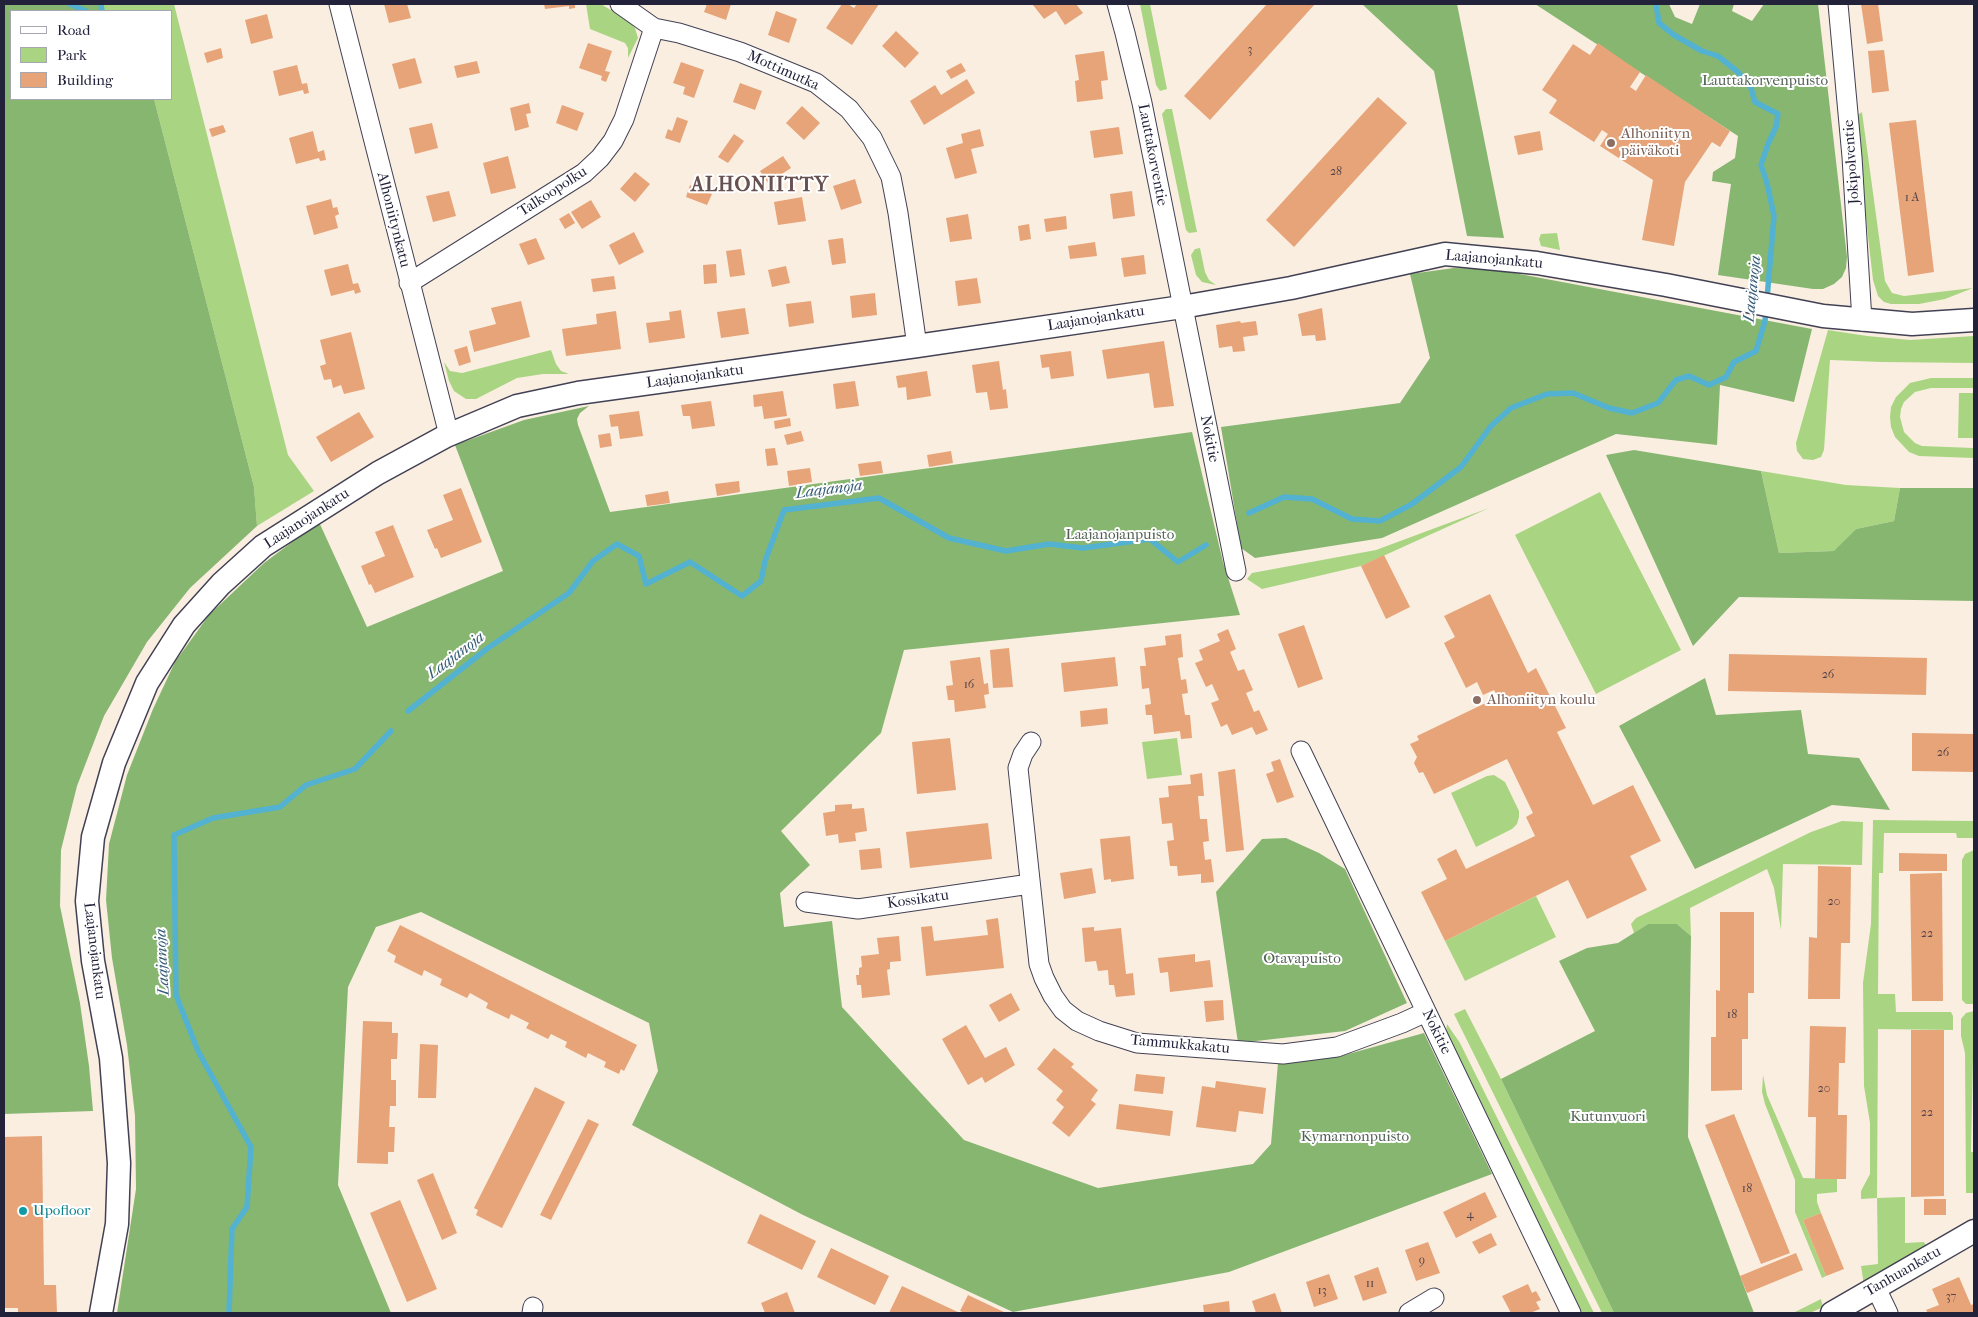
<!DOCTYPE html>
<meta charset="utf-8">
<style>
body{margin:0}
#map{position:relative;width:1978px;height:1317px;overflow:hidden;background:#faeee1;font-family:"IM FELL French Canon",serif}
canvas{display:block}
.frame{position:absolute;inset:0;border:5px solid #22223b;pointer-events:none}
.legend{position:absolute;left:10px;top:10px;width:162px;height:90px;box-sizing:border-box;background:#fff;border:1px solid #a7a7b1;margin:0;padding:6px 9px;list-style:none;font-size:15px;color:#22223b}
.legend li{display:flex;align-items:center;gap:10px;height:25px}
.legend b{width:25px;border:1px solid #a7a7b1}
</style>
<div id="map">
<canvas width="1978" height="1317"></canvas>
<div class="frame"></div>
<ul class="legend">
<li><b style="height:6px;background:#fff"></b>Road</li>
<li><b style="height:14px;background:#a9d582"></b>Park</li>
<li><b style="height:14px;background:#e6a478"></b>Building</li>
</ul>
</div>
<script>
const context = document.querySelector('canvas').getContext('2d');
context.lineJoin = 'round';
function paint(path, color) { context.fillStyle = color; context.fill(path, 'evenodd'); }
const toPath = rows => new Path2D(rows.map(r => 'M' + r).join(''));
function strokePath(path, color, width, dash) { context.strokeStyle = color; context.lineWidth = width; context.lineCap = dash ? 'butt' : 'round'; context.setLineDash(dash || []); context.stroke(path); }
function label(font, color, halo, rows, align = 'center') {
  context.font = font + ' "IM FELL French Canon",serif'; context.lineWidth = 4; context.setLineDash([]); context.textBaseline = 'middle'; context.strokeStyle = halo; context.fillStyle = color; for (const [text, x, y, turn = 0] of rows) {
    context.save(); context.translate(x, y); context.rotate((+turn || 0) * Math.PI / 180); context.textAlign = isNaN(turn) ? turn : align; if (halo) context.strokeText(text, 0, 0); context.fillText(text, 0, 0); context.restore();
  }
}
paint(toPath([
 [101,4,174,4,288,455,314,491,257,526,254,487,154,99,171,99,171,11,102,11],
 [586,4,601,4,630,22,635,28,638,38,628,58,628,48,625,43,590,29],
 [1140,4,1150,4,1167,89,1160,91,1156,85],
 [1166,109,1172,109,1197,232,1189,233,1186,230,1162,114],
 [1862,112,1885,281,1892,293,1904,296,1973,288,1945,299,1919,304,1891,304,1884,302,1878,296,1873,280,1855,122,1856,116],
 [1557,233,1560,250,1541,246,1539,239,1541,234],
 [1200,248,1205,272,1209,280,1216,285,1202,282,1196,275,1191,255,1195,249],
 [1828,330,1867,336,1910,340,1974,336,1974,363,1881,362,1830,360,1824,450,1821,457,1813,460,1803,459,1797,451,1796,443],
 [551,350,556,364,561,371,569,374,543,374,517,378,476,399,466,399,454,391,449,381,444,362,450,371,462,373],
 [1931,378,1974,378,1974,388,1931,388,1915,392,1904,402,1901,409,1900,417,1904,432,1915,443,1922,446,1974,448,1974,458,1919,456,1909,452,1895,437,1891,427,1890,417,1891,407,1896,397,1910,383],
 [1959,393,1974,393,1974,438,1958,438],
 [1761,471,1846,485,1900,488,1894,521,1856,529,1835,551,1779,553],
 [1600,492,1681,650,1596,694,1515,535],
 [1489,508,1361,566,1262,589,1247,579,1252,573,1376,550],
 [1177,738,1182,775,1147,779,1142,742],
 [1494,775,1505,782,1519,811,1519,817,1517,824,1512,829,1476,847,1451,793,1487,776],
 [1873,820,1974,821,1974,838,1957,838,1956,833,1884,833,1883,873,1879,873,1878,994,1895,994,1896,1012,1951,1012,1953,1016,1953,1030,1878,1029,1877,1198,1905,1197,1905,1243,1924,1242,1928,1249,1864,1285,1861,1266,1878,1264,1877,1198,1861,1199,1861,1191,1870,1174,1870,1123,1864,1086,1863,983,1871,924],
 [1842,821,1863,822,1862,865,1783,864,1781,930,1774,888,1767,869,1690,908,1691,936,1677,924,1648,924,1634,933,1631,924,1636,918,1811,832],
 [1974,850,1974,1004,1966,1004,1962,1000,1962,860,1965,854],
 [1536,896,1556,937,1465,981,1445,941],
 [1465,1009,1501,1079,1614,1313,1602,1313,1454,1014],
 [1974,1011,1971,1152,1974,1152,1974,1193,1966,1193,1965,1053,1961,1036,1961,1019,1966,1013],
 [1447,1024,1460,1043,1594,1313,1582,1313,1552,1256,1448,1041,1446,1031],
 [1763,1075,1767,1095,1803,1178,1837,1179,1837,1192,1817,1194,1817,1202,1821,1213,1803,1220,1826,1276,1822,1278,1795,1212,1795,1180,1765,1104,1762,1092],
 [1821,1299,1823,1307,1810,1313,1793,1313]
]), '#a9d582');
paint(toPath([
 [4,4,101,4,102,11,11,11,11,99,154,99,254,487,257,526,190,588,147,642,104,716,77,786,61,850,60,906,80,1003,89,1066,93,1111,4,1114],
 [1362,4,1457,4,1504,238,1467,236,1434,71],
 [1535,4,1669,4,1675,17,1692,24,1700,4,1734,4,1732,11,1752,21,1764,4,1818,4,1847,257,1846,268,1842,277,1834,284,1823,289,1813,289,1718,275,1731,184,1712,181,1713,172,1735,158,1738,136],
 [1454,268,1493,269,1812,329,1794,402,1720,385,1717,445,1616,434,1382,538,1255,558,1241,548,1221,427,1400,403,1430,358,1410,274],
 [589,406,580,413,577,419,578,425,610,512,1192,432,1223,562,1240,615,904,650,881,733,781,831,810,865,780,893,784,927,832,921,842,1007,964,1140,1098,1188,1253,1164,1271,1144,1278,1063,1341,1056,1424,1033,1492,1174,1229,1272,1013,1312,803,1215,632,1125,658,1071,649,1023,421,912,376,927,348,987,338,1185,391,1313,117,1313,136,1189,135,1116,127,1045,112,958,106,900,109,844,127,775,153,709,175,662,209,615,264,563,319,522,367,627,503,571,455,445,524,420],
 [1634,450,1761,471,1779,553,1834,551,1856,529,1894,521,1900,488,1974,488,1974,601,1739,597,1693,646,1606,455],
 [1705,678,1716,715,1801,710,1808,754,1859,758,1890,810,1832,805,1695,869,1619,726],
 [1286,838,1319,853,1345,869,1407,1003,1345,1031,1238,1043,1216,892,1262,839],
 [1648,924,1677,924,1691,936,1688,1137,1754,1313,1614,1313,1501,1079,1595,1031,1559,961,1587,948,1618,943]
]), '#86b670');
strokePath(toPath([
 [70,4,86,11],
 [101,4,102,11],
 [1656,4,1659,23,1674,35,1702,51,1718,56,1738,72,1751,88,1755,102,1778,114,1776,127,1768,144,1761,165,1767,183,1774,216,1767,299],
 [1249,513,1284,497,1312,499,1352,519,1380,521,1412,504,1461,467,1491,426,1511,408,1547,394,1573,393,1609,408,1632,413,1658,403,1676,380,1689,376,1709,385,1726,377,1734,362,1756,351,1765,321,1766,308],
 [408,711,488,648,569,593,593,561,617,544,639,556,646,584,690,562,742,596,761,581,765,561,784,510,879,498,949,538,1006,551,1049,544,1083,548,1150,539,1178,562,1206,545],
 [229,1313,232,1229,247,1207,251,1147,198,1051,176,995,174,835,213,818,280,807,306,785,355,769,391,731]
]), '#53b2d2', 5.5);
paint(toPath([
 [384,4,407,4,411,18,389,23],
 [544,4,575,4,575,8,569,9,569,6,545,9],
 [707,4,731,4,726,20,704,12],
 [842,4,848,4,854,8,857,4,879,4,852,45,826,28],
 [1034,4,1076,4,1083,13,1065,25,1056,11,1044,19,1033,5],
 [1267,4,1315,4,1210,120,1184,96],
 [1861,4,1878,4,1883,41,1867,44],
 [776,11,797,19,789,43,768,35],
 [267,14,273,38,251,44,245,20],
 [896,31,919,53,905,68,882,46],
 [588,43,612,51,605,71,610,72,606,82,601,80,602,76,579,68],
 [1598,43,1640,72,1630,87,1636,91,1646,75,1730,131,1720,147,1712,142,1685,182,1674,246,1642,240,1653,180,1600,146,1608,134,1602,130,1594,142,1549,113,1557,100,1542,90,1573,44,1590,55],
 [221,48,223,58,207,63,204,53],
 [1884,50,1889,91,1872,93,1868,51],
 [1104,51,1108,80,1101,81,1103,99,1077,102,1075,81,1079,80,1075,55],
 [415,58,422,83,399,89,392,64],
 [477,61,480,73,457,78,454,66],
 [681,62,704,70,694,98,683,94,685,87,673,83],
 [961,63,966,71,951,79,946,71],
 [297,65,302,84,307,83,309,93,304,94,303,90,279,96,273,71],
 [967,79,975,93,924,125,910,101,935,85,941,95],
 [740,83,762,91,755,110,733,102],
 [1378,97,1407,123,1294,247,1266,220],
 [529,103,531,113,526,114,529,127,515,131,510,108],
 [562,105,584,113,577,131,556,123],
 [802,106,820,123,804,140,786,123],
 [677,117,688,121,680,143,665,138,668,129,672,131],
 [1916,120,1934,272,1908,276,1889,123],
 [432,123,438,148,415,154,409,128],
 [223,125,226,132,212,137,209,129],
 [1119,127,1123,154,1094,158,1090,131],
 [980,129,984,146,971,149,977,173,955,179,946,148,963,143,961,134],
 [313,131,318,152,324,150,326,160,320,161,319,158,296,164,289,138],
 [1540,131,1543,150,1518,155,1514,136],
 [734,134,744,141,728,163,718,157],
 [508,156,516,188,491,194,483,163],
 [783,156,791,168,768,183,760,171],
 [635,172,650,184,635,202,620,189],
 [855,179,862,203,841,210,833,186],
 [690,185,712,194,707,205,686,197],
 [449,191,456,216,433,222,426,196],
 [1132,191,1135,216,1113,219,1110,194],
 [802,197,806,221,778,225,774,202],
 [331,199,333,208,337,207,339,214,335,216,338,228,314,235,306,206],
 [591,200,601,217,582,229,571,212],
 [569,213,575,223,565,229,559,219],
 [968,214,972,239,950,242,946,218],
 [1066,216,1067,229,1046,232,1044,219],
 [1029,224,1031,239,1020,241,1018,226],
 [634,232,644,252,619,265,609,245],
 [536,238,545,259,528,265,519,244],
 [843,238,846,263,832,265,828,240],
 [1095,242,1097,256,1070,259,1068,246],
 [741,249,745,275,730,277,726,251],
 [1144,255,1146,274,1124,277,1121,258],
 [348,264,353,284,358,283,361,292,355,294,354,290,331,296,324,270],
 [716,264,717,283,704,284,703,265],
 [786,266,790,283,772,287,768,270],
 [614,276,616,289,593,292,591,279],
 [977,278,981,303,958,306,955,281],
 [875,293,877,315,852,318,850,296],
 [521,301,530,337,474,352,469,331,496,324,491,308],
 [811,301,814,323,789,327,786,304],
 [745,308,749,334,721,338,717,312],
 [1322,308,1326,340,1316,341,1315,335,1302,336,1298,314],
 [681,310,685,338,649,343,646,323,670,320,669,312],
 [616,311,621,349,566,356,562,329,597,324,596,314],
 [1240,321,1241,323,1256,321,1258,335,1243,337,1245,351,1233,352,1232,346,1219,348,1216,325],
 [351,332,365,389,344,394,341,385,333,388,331,379,324,380,320,366,326,364,320,340],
 [1164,341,1174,406,1154,408,1149,373,1107,379,1102,350],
 [467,346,471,362,459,366,454,350],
 [1071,351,1074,376,1051,379,1049,367,1042,368,1040,355],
 [999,361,1003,390,1006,389,1008,408,990,410,987,392,976,393,972,365],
 [927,371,931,396,907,400,906,387,898,388,896,376],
 [855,381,859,406,836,409,833,384],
 [783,391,787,416,764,419,762,406,754,407,753,395],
 [711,401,715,426,692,429,690,416,683,416,681,405],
 [639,411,643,436,620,439,618,426,611,427,609,415],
 [359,412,374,437,331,462,316,437],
 [790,418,791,426,775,429,774,421],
 [801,431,804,441,787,445,784,435],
 [610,433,612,446,600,448,598,435],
 [775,448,778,465,767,466,765,449],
 [951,451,953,463,929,467,927,455],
 [881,461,883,473,860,476,858,464],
 [810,468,812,482,789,486,787,471],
 [739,481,740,492,717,496,715,484],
 [461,488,482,542,441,558,437,548,435,549,427,530,453,520,443,495],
 [668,491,670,503,647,506,645,495],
 [393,525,414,577,375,593,371,584,369,585,361,566,385,556,375,532],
 [1384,555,1410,607,1386,619,1361,566],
 [1490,594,1528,673,1536,668,1566,728,1557,732,1593,805,1633,785,1661,841,1630,856,1647,890,1587,919,1568,880,1445,941,1421,892,1447,879,1437,859,1456,849,1466,869,1535,836,1526,817,1533,813,1507,759,1434,794,1423,772,1419,773,1414,763,1417,757,1410,744,1419,740,1417,736,1498,697,1494,690,1483,695,1477,682,1466,688,1444,643,1455,637,1444,616],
 [1304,625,1323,679,1298,688,1278,634],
 [1228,629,1236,649,1230,652,1238,671,1244,669,1253,690,1246,693,1254,712,1259,710,1268,730,1256,735,1252,727,1232,735,1227,724,1221,727,1211,703,1219,700,1212,684,1206,687,1195,663,1203,660,1199,650,1220,641,1217,634],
 [1181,634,1183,657,1178,658,1181,680,1186,679,1188,693,1182,694,1185,715,1190,715,1192,738,1181,739,1180,731,1154,734,1152,715,1146,715,1145,705,1151,704,1149,688,1142,689,1140,666,1146,666,1144,648,1166,645,1165,636],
 [1009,648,1013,687,993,688,990,650],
 [1729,654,1927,658,1926,695,1728,691],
 [980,657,984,684,988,683,989,694,984,695,986,708,955,712,954,700,948,700,946,686,953,685,950,661],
 [1115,657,1118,686,1064,692,1061,663],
 [1107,708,1108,724,1081,727,1080,711],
 [1912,733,1974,734,1974,772,1912,771],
 [950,738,956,790,917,794,912,742],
 [1280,759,1294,797,1277,803,1266,774,1274,771,1271,762],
 [1235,769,1244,850,1226,852,1218,772],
 [1202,773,1204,796,1198,796,1200,819,1207,819,1209,841,1203,842,1205,860,1211,859,1214,882,1201,883,1201,874,1178,876,1177,866,1170,866,1167,841,1174,840,1172,823,1162,824,1159,798,1169,797,1168,786,1191,784,1190,775],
 [852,804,852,809,864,808,867,831,855,833,856,841,839,843,838,834,826,836,823,813,835,811,835,805],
 [988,823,992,859,910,868,906,832],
 [1130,836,1134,879,1111,882,1111,879,1104,880,1100,839],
 [880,848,882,868,861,870,859,850],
 [1899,853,1947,854,1947,871,1899,871],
 [1818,866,1851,867,1850,943,1841,943,1840,999,1808,999,1809,937,1817,938],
 [1092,868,1096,893,1064,899,1060,873],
 [1942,873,1943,1001,1912,1001,1910,874],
 [1720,912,1754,912,1754,993,1748,993,1748,1039,1742,1039,1742,1090,1711,1091,1711,1037,1716,1037,1716,990,1720,991],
 [998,918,1004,968,926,976,921,927,932,926,934,941,988,935,986,920],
 [400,925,637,1045,624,1071,621,1069,619,1074,604,1067,606,1062,588,1053,586,1058,565,1047,567,1042,551,1034,548,1039,526,1028,529,1023,511,1014,509,1019,486,1008,488,1003,470,993,467,998,440,985,442,979,424,970,422,976,394,962,396,956,387,951],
 [1094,927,1094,931,1121,928,1126,974,1133,973,1135,995,1116,997,1114,985,1109,985,1108,970,1098,971,1096,961,1085,962,1082,928],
 [899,936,901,961,890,962,890,969,887,970,890,995,862,998,861,985,857,985,856,975,859,975,859,968,862,967,861,956,879,954,877,938],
 [1195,954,1195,962,1210,960,1213,987,1170,992,1168,972,1160,973,1158,958],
 [1011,993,1020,1010,999,1022,989,1005],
 [1223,1000,1224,1020,1206,1022,1204,1001],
 [363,1021,392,1022,392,1033,398,1033,397,1059,391,1059,391,1080,396,1080,396,1106,390,1106,389,1127,395,1127,394,1152,388,1152,388,1164,357,1163],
 [966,1025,985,1058,1006,1047,1015,1065,985,1083,982,1077,968,1085,942,1039],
 [1810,1026,1846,1027,1845,1063,1839,1063,1838,1115,1847,1115,1846,1179,1815,1179,1816,1117,1808,1117],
 [1911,1030,1944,1030,1944,1196,1911,1197],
 [420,1044,438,1045,436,1098,418,1098],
 [1054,1048,1074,1064,1071,1067,1098,1090,1091,1100,1096,1104,1069,1137,1052,1123,1064,1107,1056,1100,1063,1091,1037,1069],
 [1136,1074,1165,1077,1163,1094,1134,1091],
 [1216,1081,1266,1088,1263,1114,1239,1111,1236,1132,1196,1127,1202,1086,1215,1088],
 [535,1087,565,1102,502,1228,476,1215,478,1210,474,1208],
 [1119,1104,1173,1111,1170,1136,1116,1129],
 [1734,1114,1790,1253,1761,1264,1705,1125],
 [588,1119,599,1124,551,1220,540,1215],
 [42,1136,44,1285,56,1285,57,1313,18,1313,18,1308,4,1308,4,1137],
 [433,1173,457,1233,442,1240,417,1180],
 [1485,1192,1497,1217,1456,1238,1443,1212],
 [1924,1199,1946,1199,1946,1215,1924,1215],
 [400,1200,437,1289,407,1302,370,1213],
 [1821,1213,1844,1269,1826,1276,1803,1220],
 [760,1214,816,1241,802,1270,747,1243],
 [1491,1233,1497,1245,1479,1254,1472,1242],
 [1428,1242,1440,1273,1416,1281,1405,1250],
 [831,1248,889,1276,875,1305,817,1277],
 [1796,1253,1803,1270,1747,1293,1740,1276],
 [1378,1267,1387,1293,1363,1301,1354,1276],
 [1329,1274,1338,1299,1314,1307,1306,1282],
 [1959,1277,1971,1305,1974,1304,1974,1313,1928,1313,1926,1310,1939,1305,1932,1289],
 [1528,1284,1532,1293,1536,1291,1541,1300,1536,1302,1540,1309,1530,1313,1511,1313,1502,1296],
 [902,1286,960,1313,889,1313],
 [787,1292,795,1313,765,1313,761,1303],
 [1275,1293,1282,1313,1256,1313,1252,1301],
 [968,1295,1006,1313,965,1313,960,1311],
 [1229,1301,1230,1313,1204,1313,1203,1305]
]), '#e6a478');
const minor = toPath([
 [339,4,449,435],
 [620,4,654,28,679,33,740,52,816,83,849,109,872,138,891,177,898,213,917,346],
 [1117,4,1125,33,1142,103,1236,571],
 [1838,4,1852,157,1862,321],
 [409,283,584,173,600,158,613,141,624,119,654,28],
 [1031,742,1023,754,1018,768,1039,964,1044,978,1053,996,1063,1010,1077,1021,1099,1031,1137,1043,1283,1054,1337,1047,1402,1023,1426,1012],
 [1301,751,1571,1313],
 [806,902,858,909,1030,884],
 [1876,1288,1888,1313],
 [532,1313,533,1307],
 [1409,1313,1434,1298]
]);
const tertiary = toPath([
 [101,1313,117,1224,119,1163,111,1058,93,961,87,901,93,837,114,763,147,683,184,625,221,584,263,546,378,473,446,436,517,406,578,393,917,346,1182,307,1291,288,1445,254,1537,263,1666,285,1823,316,1912,324,1974,320],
 [1832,1313,1974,1231]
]);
strokePath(minor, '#424154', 21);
strokePath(tertiary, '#424154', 25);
strokePath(minor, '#fff', 19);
strokePath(tertiary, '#fff', 22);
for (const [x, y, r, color] of [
 [1611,143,5,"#8d6e63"],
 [1477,700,5,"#8d6e63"],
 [23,1211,5,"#0f9aa8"]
]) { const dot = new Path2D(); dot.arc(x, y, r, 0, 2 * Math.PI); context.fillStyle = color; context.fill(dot); strokePath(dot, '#fff', 2); }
label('12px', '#53424a', null, [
 ["3",1250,50],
 ["28",1336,172],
 ["1 A",1912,198],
 ["26",1828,675],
 ["16",969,685],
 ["26",1943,753],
 ["20",1834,902],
 ["22",1927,934],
 ["18",1732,1015],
 ["20",1824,1089],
 ["22",1927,1113],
 ["18",1747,1189],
 ["4",1470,1215],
 ["9",1422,1261],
 ["11",1370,1284],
 ["13",1322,1291],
 ["37",1951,1297]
]);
label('15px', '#22223b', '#fff', [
 ["Mottimutka",783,71,24],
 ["Lauttakorventie",1152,155,79],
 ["Jokipolventie",1852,162,-94],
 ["Talkoopolku",553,192,-33],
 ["Alhoniitynkatu",393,220,76],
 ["Laajanojankatu",1494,260,5],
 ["Laajanojankatu",1096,319,-9],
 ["Laajanojankatu",695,377,-8],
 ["Nokitie",1209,439,79],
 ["Laajanojankatu",307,519,-33],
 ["Kossikatu",918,900,-8],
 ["Laajanojankatu",94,951,83],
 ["Nokitie",1436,1032,64],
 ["Tammukkakatu",1180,1045,5],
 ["Tanhuankatu",1903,1272,-30]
]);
label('15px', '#516154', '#fff', [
 ["Lauttakorvenpuisto",1765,81],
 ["Laajanojanpuisto",1120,535],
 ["Otavapuisto",1302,959],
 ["Kutunvuori",1608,1117],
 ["Kymarnonpuisto",1355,1137]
]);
label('15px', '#785e54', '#fff', [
 ["Alhoniityn",1621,134],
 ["päiväkoti",1621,151],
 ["Alhoniityn koulu",1487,700]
], 'left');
label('15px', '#0d838f', '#fff', [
 ["Upofloor",33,1211]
], 'left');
label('italic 16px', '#365c77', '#fff', [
 ["Laajanoja",1753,289,-84],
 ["Laajanoja",829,490,-7],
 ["Laajanoja",456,656,-37],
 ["Laajanoja",163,962,-93]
]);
context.letterSpacing = '1px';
label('bold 20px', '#675050', '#fff', [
 ["ALHONIITTY",760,186]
]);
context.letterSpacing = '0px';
</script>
